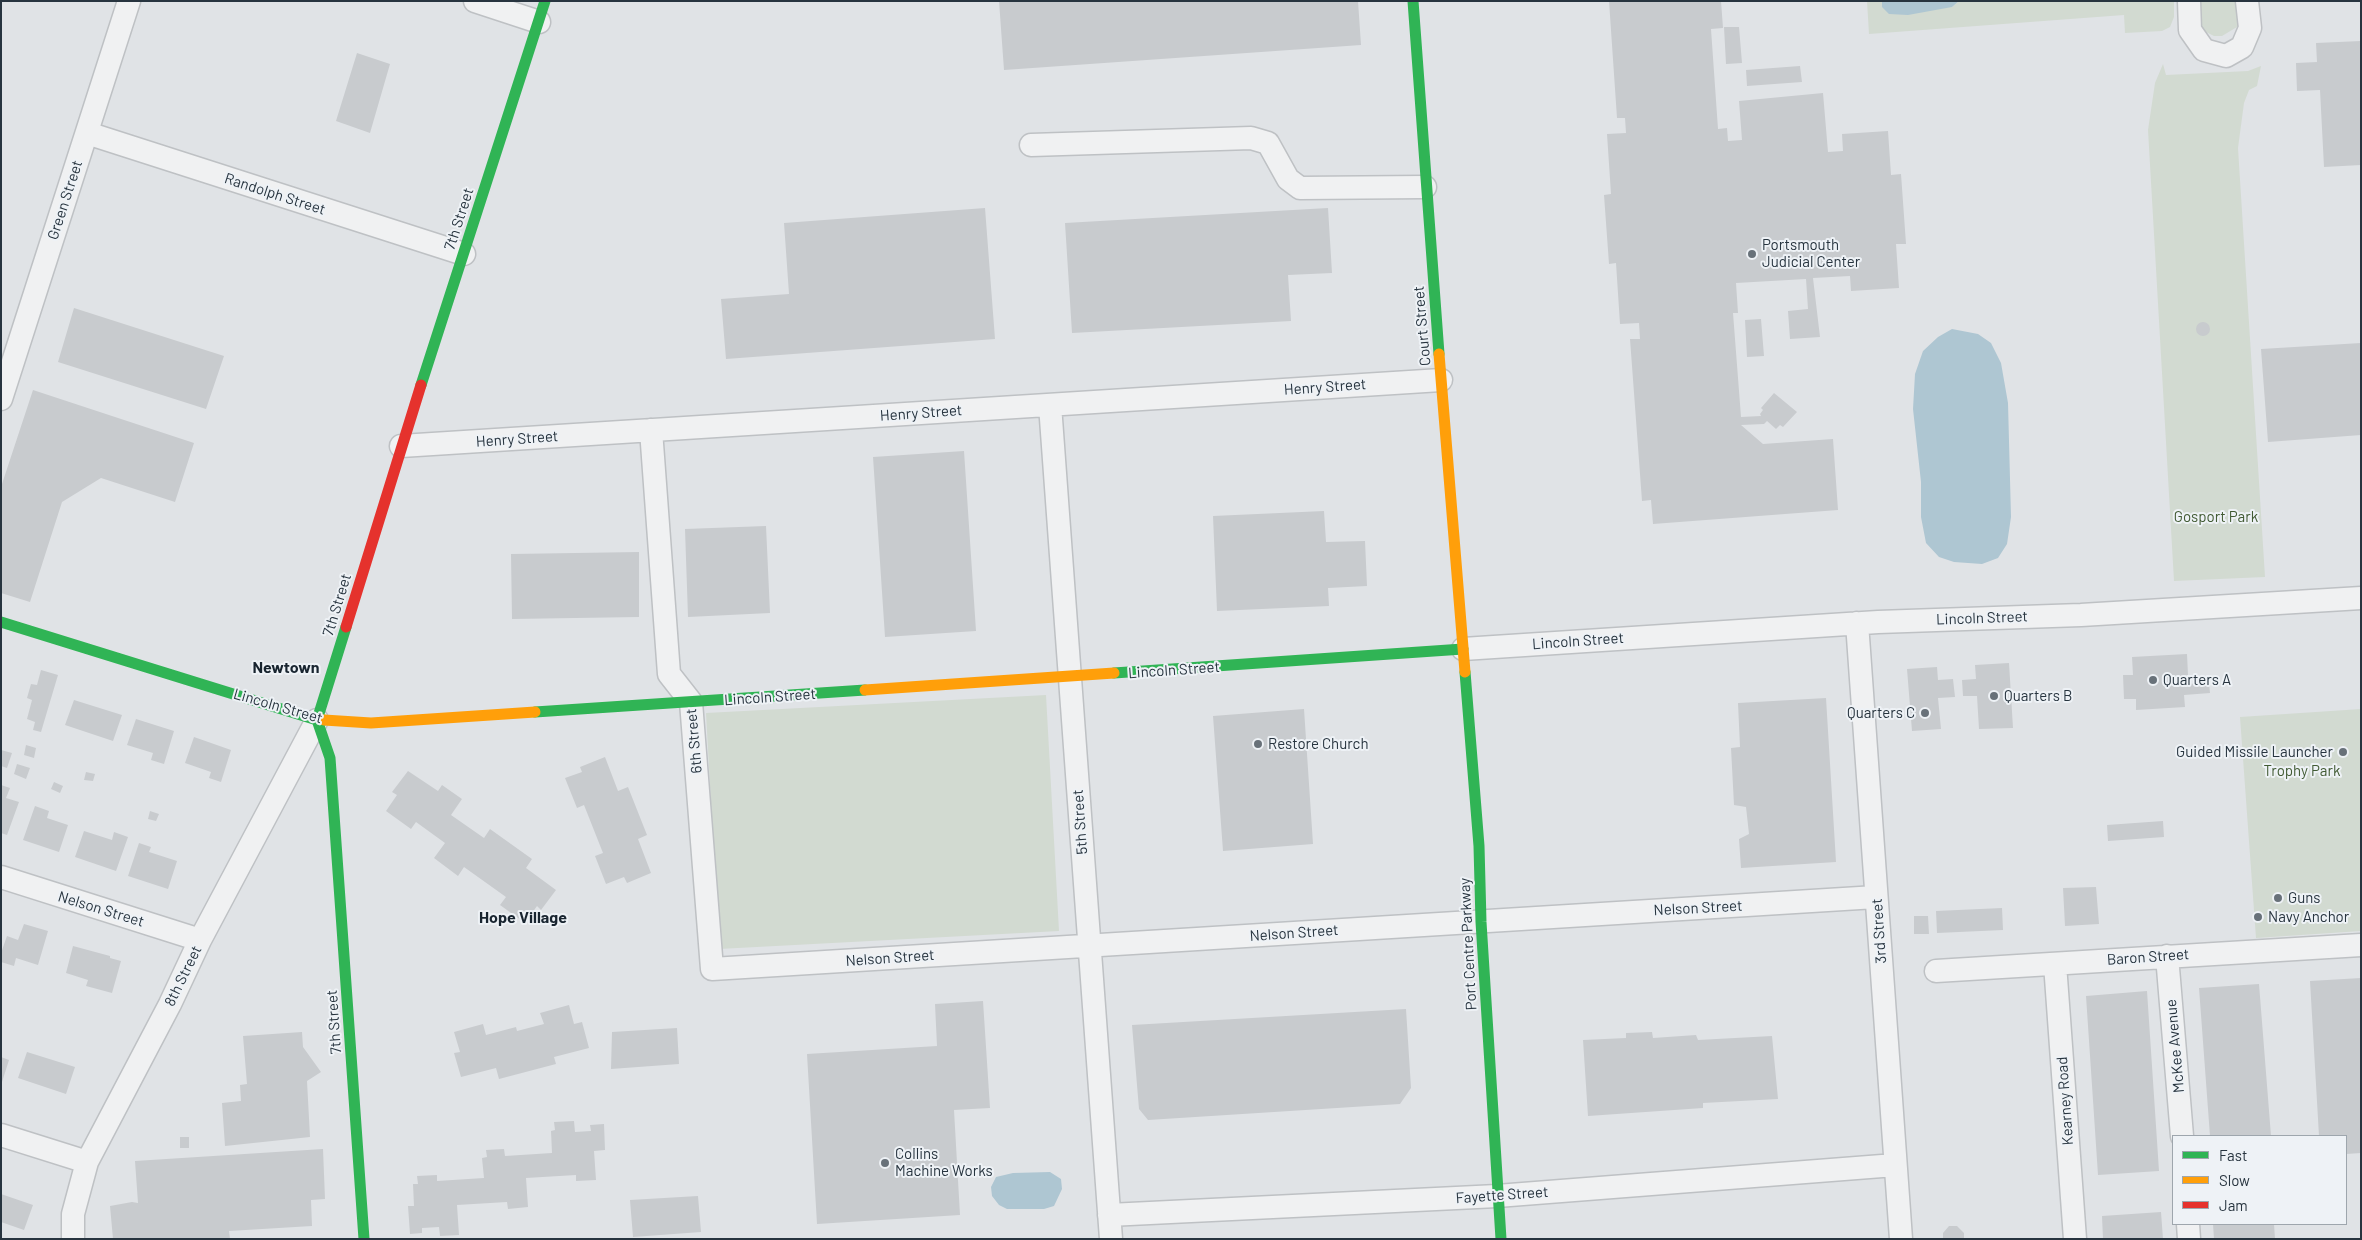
<!DOCTYPE html>
<style>
body{margin:0}
#map{position:relative;width:2362px;height:1240px;overflow:hidden;background:#e0e3e6;font-family:Barlow,sans-serif}
canvas{display:block}
.frame{position:absolute;inset:0;border:2px solid #27343f;pointer-events:none}
.legend{position:absolute;left:2172px;top:1135px;width:175px;height:90px;box-sizing:border-box;background:#eef2f6;border:1px solid #9ea6ad;margin:0;padding:6px 9px;list-style:none;font-size:15px;color:#27343f}
.legend li{display:flex;align-items:center;gap:10px;height:25px}
.legend b{width:25px;border:1px solid #9ea6ad}
</style>
<div id="map">
<canvas width="2362" height="1240"></canvas>
<div class="frame"></div>
<ul class="legend">
<li><b style="height:6px;background:#30b455"></b>Fast</li>
<li><b style="height:6px;background:#ff9f0a"></b>Slow</li>
<li><b style="height:6px;background:#e5322d"></b>Jam</li>
</ul>
</div>
<script>
const context = document.querySelector('canvas').getContext('2d');
context.lineJoin = 'round';
function paint(path, color) { context.fillStyle = color; context.fill(path, 'evenodd'); }
const toPath = rows => new Path2D(rows.map(r => 'M' + r).join(''));
function strokePath(path, color, width, dash) { context.strokeStyle = color; context.lineWidth = width; context.lineCap = dash ? 'butt' : 'round'; context.setLineDash(dash || []); context.stroke(path); }
function label(font, color, halo, rows, align = 'center') {
  context.font = font + ' Barlow,sans-serif'; context.lineWidth = 4; context.setLineDash([]); context.textBaseline = 'middle'; context.strokeStyle = halo; context.fillStyle = color; for (const [text, x, y, turn = 0] of rows) {
    context.save(); context.translate(x, y); context.rotate((+turn || 0) * Math.PI / 180); context.textAlign = isNaN(turn) ? turn : align; if (halo) context.strokeText(text, 0, 0); context.fillText(text, 0, 0); context.restore();
  }
}
paint(toPath([
 [1867,1,1882,1,1882,7,1952,7,1959,1,2174,1,2174,17,2170,27,2162,31,2125,33,2124,15,1869,34],
 [2196,1,2239,1,2241,18,2237,27,2222,36,2214,36,2206,32,2200,27],
 [2163,64,2166,75,2248,71,2261,66,2257,86,2249,90,2244,103,2238,148,2265,577,2174,581,2148,130,2155,83],
 [1046,695,1059,931,719,949,706,713],
 [2361,709,2361,931,2256,938,2240,717]
]), '#d2dad1');
paint(toPath([
 [1882,1,1959,1,1952,7,1908,15,1889,14,1882,7],
 [1952,329,1978,334,1991,343,2001,363,2008,403,2011,517,2007,544,1998,558,1982,564,1954,562,1939,557,1926,543,1921,517,1921,482,1913,409,1915,374,1923,351,1938,337],
 [1050,1172,1061,1179,1062,1189,1054,1206,1044,1209,1007,1209,999,1205,992,1196,991,1187,996,1177,1013,1173]
]), '#aec6d2');
paint(toPath([
 [999,1,1358,1,1361,45,1004,70],
 [1609,1,1721,1,1723,28,1711,29,1718,129,1727,128,1728,141,1742,140,1739,101,1823,93,1828,152,1843,151,1842,134,1888,131,1891,175,1901,174,1906,244,1896,244,1899,288,1851,291,1850,276,1813,278,1820,337,1790,339,1788,311,1808,309,1806,279,1736,283,1738,313,1733,313,1741,417,1761,416,1760,414,1763,410,1761,408,1774,393,1797,412,1783,427,1780,425,1776,429,1767,421,1764,424,1741,425,1763,444,1833,439,1838,510,1653,524,1651,500,1642,501,1630,339,1640,339,1639,323,1620,324,1616,263,1609,264,1604,195,1611,194,1607,134,1626,133,1625,118,1617,118],
 [1724,27,1739,27,1742,63,1726,64],
 [2361,41,2361,165,2324,167,2320,90,2297,91,2296,63,2317,62,2316,43],
 [357,53,390,64,370,133,336,121],
 [1800,66,1802,82,1747,86,1746,70],
 [985,208,995,339,726,359,721,299,789,294,784,223],
 [1328,208,1332,273,1288,275,1291,321,1072,333,1065,223],
 [74,308,224,356,206,409,58,362],
 [1761,319,1764,356,1747,357,1745,320],
 '2196 329a7 7 0 1 1 14 0a7 7 0 1 1-14 0Z',
 [2361,343,2361,435,2268,442,2261,349],
 [33,390,194,443,175,502,101,478,62,502,30,602,1,593,1,487],
 [964,451,976,631,885,637,873,457],
 [1324,511,1326,542,1365,541,1367,586,1328,588,1329,606,1217,611,1213,516],
 [766,526,770,613,688,617,685,529],
 [639,552,639,617,512,619,511,554],
 [2187,654,2188,675,2183,676,2184,684,2209,683,2210,693,2184,695,2185,707,2136,710,2136,699,2124,699,2123,675,2133,675,2132,657],
 [2009,663,2013,728,1979,729,1977,696,1963,696,1962,680,1976,679,1975,665],
 [1937,667,1938,680,1953,679,1955,697,1938,698,1941,729,1912,731,1907,669],
 [41,670,58,675,41,732,33,730,35,722,27,719,32,700,27,698,31,684,37,685],
 [1826,698,1836,862,1741,868,1739,839,1749,834,1746,807,1734,805,1731,748,1740,747,1738,703],
 [74,700,122,715,113,741,65,725],
 [1304,709,1313,844,1223,851,1213,716],
 [136,719,174,731,164,764,151,760,153,753,127,745],
 [194,737,231,750,221,782,209,778,211,772,185,763],
 [26,745,36,748,34,758,24,755],
 [1,750,12,753,7,768,1,766],
 [605,757,618,791,628,787,647,835,638,839,651,873,627,883,624,877,606,884,595,856,603,853,584,805,577,808,565,778,582,772,580,767],
 [17,764,30,768,26,779,14,774],
 [408,771,438,791,442,785,462,799,451,815,484,838,490,829,532,859,526,868,556,890,541,910,537,906,525,923,500,905,506,897,464,867,458,876,434,858,445,843,416,822,411,829,386,811,397,795,392,792],
 [86,772,95,774,93,781,84,780],
 [54,782,63,786,60,793,51,789],
 [1,785,10,788,6,798,19,802,7,835,1,833],
 [35,806,49,811,47,818,68,825,59,852,23,840],
 [150,811,159,814,156,821,148,819],
 [2163,821,2164,837,2108,841,2107,825],
 [84,831,112,840,114,832,128,837,116,871,75,857],
 [139,843,151,847,149,852,177,861,168,889,128,876],
 [2096,887,2099,924,2065,926,2063,888],
 [2002,908,2003,930,1937,933,1936,911],
 [1914,916,1928,916,1929,934,1914,934],
 [24,924,48,931,38,965,16,958,14,966,1,962,1,953,7,936,18,940],
 [73,946,110,956,110,958,121,961,112,993,86,986,88,980,66,973],
 [2361,978,2361,1153,2346,1154,2346,1136,2319,1136,2310,981],
 [2259,984,2271,1136,2210,1136,2199,988],
 [2147,991,2159,1171,2098,1175,2086,996],
 [983,1001,990,1108,954,1110,960,1215,817,1224,807,1054,937,1046,935,1004],
 [569,1005,574,1024,582,1022,589,1048,554,1057,556,1064,499,1079,496,1068,461,1077,454,1053,460,1052,454,1032,483,1024,486,1035,516,1027,517,1031,544,1024,540,1013],
 [1406,1009,1411,1088,1400,1104,1148,1120,1139,1109,1132,1025],
 [677,1028,679,1064,611,1069,612,1032],
 [302,1032,303,1047,321,1072,307,1081,310,1137,225,1146,222,1103,241,1101,240,1085,247,1084,243,1036],
 [1652,1032,1653,1038,1696,1035,1698,1040,1772,1036,1778,1099,1703,1103,1703,1108,1588,1116,1583,1040,1626,1038,1626,1033],
 [27,1052,75,1067,66,1094,18,1078],
 [1,1057,9,1060,2,1082,1,1082],
 [574,1121,575,1132,591,1131,590,1125,604,1124,605,1150,594,1151,596,1180,576,1181,576,1175,526,1178,528,1207,508,1209,507,1202,457,1205,459,1235,440,1236,439,1227,422,1228,422,1233,410,1234,408,1206,414,1206,413,1184,418,1184,417,1176,437,1175,437,1181,484,1178,482,1158,487,1157,486,1150,504,1149,505,1156,552,1153,551,1131,555,1130,554,1122],
 [180,1137,189,1137,189,1148,180,1148],
 [323,1149,325,1199,311,1200,312,1226,229,1231,230,1239,113,1239,110,1206,132,1202,138,1203,135,1161],
 [1,1194,33,1205,24,1230,1,1222],
 [698,1196,701,1232,633,1237,630,1200],
 [2161,1212,2163,1239,2103,1239,2102,1216],
 [2213,1224,2274,1224,2275,1239,2214,1239],
 [1949,1226,1957,1226,1964,1233,1964,1239,1943,1239,1943,1233]
]), '#c8cbce');
const street = toPath([
 [475,1,539,22],
 [2189,1,2190,30,2204,50,2226,56,2242,47,2250,28,2247,1],
 [87,133,464,254],
 [1031,145,1251,138,1268,143,1288,179,1300,188,1425,187],
 [1,399,129,1],
 [1050,405,1111,1239],
 [651,430,669,674,691,702,712,969,1876,897],
 [401,446,1441,380],
 [1857,623,1901,1239],
 [1463,649,1878,622,2081,615,2361,598],
 [1,877,200,940],
 [2167,956,2182,1136],
 [2055,964,2075,1239],
 [1936,971,2361,945],
 [1,1135,87,1162],
 [1109,1215,1497,1196,1895,1165],
 [2188,1224,2189,1239],
 [73,1239,73,1214,87,1162,170,1004,200,940,317,720]
]);
strokePath(street, '#bec1c4', 25);
strokePath(street, '#f0f1f2', 22);
strokePath(toPath([
 [1413,1,1439,354],
 [421,385,545,1],
 [1,622,317,720,324,720],
 [346,627,317,720,330,758,364,1239],
 [1465,672,1479,846,1481,922,1501,1239],
 [1114,673,1463,649],
 [535,712,865,690]
]), '#30b455', 11);
strokePath(toPath([
 [1439,354,1465,672],
 [865,690,1114,673],
 [324,720,371,723,535,712]
]), '#ff9f0a', 11);
strokePath(toPath([
 [346,627,421,385]
]), '#e5322d', 11);
for (const [x, y, r, color] of [
 [1752,254,5,"#687179"],
 [2153,680,5,"#687179"],
 [1994,696,5,"#687179"],
 [1925,713,5,"#687179"],
 [1258,744,5,"#687179"],
 [2343,752,5,"#687179"],
 [2278,898,5,"#687179"],
 [2258,917,5,"#687179"],
 [885,1163,5,"#687179"]
]) { const dot = new Path2D(); dot.arc(x, y, r, 0, 2 * Math.PI); context.fillStyle = color; context.fill(dot); strokePath(dot, '#eef2f6', 2); }
label('15px', '#27343f', '#eef2f6', [
 ["Randolph Street",275,194,18],
 ["Green Street",65,200,-72],
 ["7th Street",459,219,-72],
 ["Court Street",1422,326,-95],
 ["Henry Street",1325,387,-4],
 ["Henry Street",921,413,-4],
 ["Henry Street",517,439,-4],
 ["7th Street",337,605,-73],
 ["Lincoln Street",1982,618,-2],
 ["Lincoln Street",1578,641,-4],
 ["Lincoln Street",1174,670,-4],
 ["Lincoln Street",770,697,-4],
 ["Lincoln Street",278,706,16],
 ["6th Street",694,741,-95],
 ["5th Street",1080,822,-94],
 ["Nelson Street",1698,908,-3],
 ["Nelson Street",101,909,17],
 ["3rd Street",1879,931,-94],
 ["Nelson Street",1294,933,-4],
 ["Port Centre Parkway",1468,944,-93],
 ["Baron Street",2148,957,-4],
 ["Nelson Street",890,958,-4],
 ["8th Street",183,976,-64],
 ["7th Street",334,1022,-94],
 ["McKee Avenue",2175,1046,-95],
 ["Kearney Road",2065,1101,-94],
 ["Fayette Street",1502,1195,-4]
]);
label('15px', '#27343f', '#eef2f6', [
 ["Portsmouth",1762,245],
 ["Judicial Center",1762,262],
 ["Quarters A",2163,680],
 ["Quarters B",2004,696],
 ["Quarters C",1915,713,"right"],
 ["Restore Church",1268,744],
 ["Guided Missile Launcher",2333,752,"right"],
 ["Guns",2288,898],
 ["Navy Anchor",2268,917],
 ["Collins",895,1154],
 ["Machine Works",895,1171]
], 'left');
label('15px', '#425b34', '#eef2f6', [
 ["Gosport Park",2216,517],
 ["Trophy Park",2302,771]
]);
label('bold 16px', '#192530', '#eef2f6', [
 ["Newtown",286,668],
 ["Hope Village",523,918]
]);
</script>
